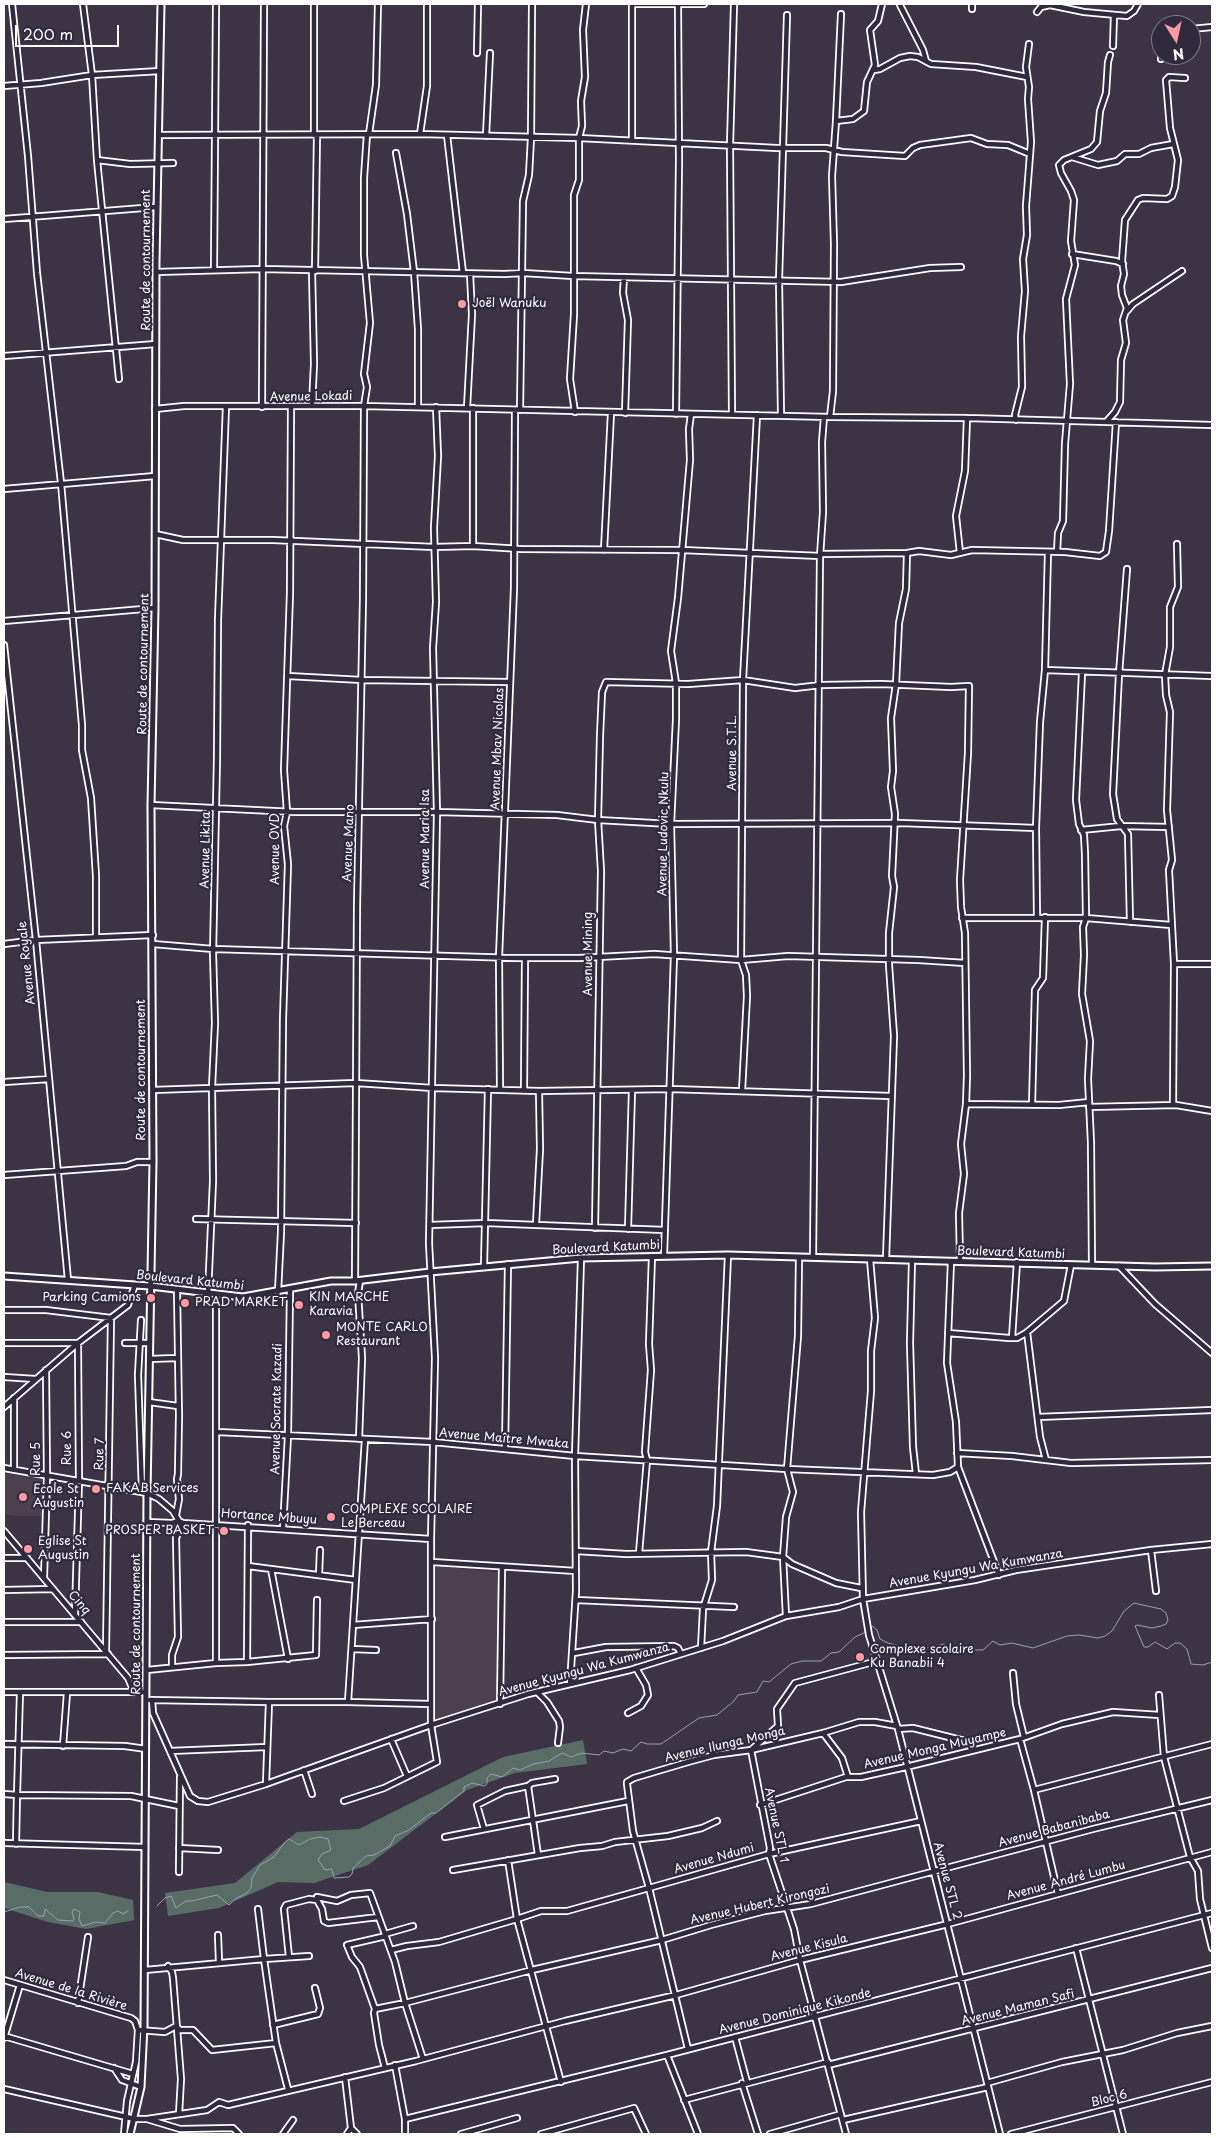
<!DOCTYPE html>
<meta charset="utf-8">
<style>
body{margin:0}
#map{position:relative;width:1216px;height:2138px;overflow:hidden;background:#3c3445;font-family:"Playpen Sans",sans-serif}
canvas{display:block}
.frame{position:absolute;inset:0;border:5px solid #fff;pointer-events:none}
.north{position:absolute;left:1151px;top:15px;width:50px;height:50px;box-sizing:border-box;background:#2f2a3d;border:1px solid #827f8b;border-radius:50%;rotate:170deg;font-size:14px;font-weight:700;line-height:20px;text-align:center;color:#fff}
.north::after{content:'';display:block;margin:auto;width:18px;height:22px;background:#ff9aa2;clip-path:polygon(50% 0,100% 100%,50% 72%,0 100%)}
.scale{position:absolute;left:15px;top:25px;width:104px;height:22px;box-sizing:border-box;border:2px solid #fff;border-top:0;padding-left:6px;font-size:15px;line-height:18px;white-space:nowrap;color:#fff;-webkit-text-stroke:4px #2f2a3d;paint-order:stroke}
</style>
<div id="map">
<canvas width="1216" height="2138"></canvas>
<div class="frame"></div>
<div class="north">N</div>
<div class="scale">200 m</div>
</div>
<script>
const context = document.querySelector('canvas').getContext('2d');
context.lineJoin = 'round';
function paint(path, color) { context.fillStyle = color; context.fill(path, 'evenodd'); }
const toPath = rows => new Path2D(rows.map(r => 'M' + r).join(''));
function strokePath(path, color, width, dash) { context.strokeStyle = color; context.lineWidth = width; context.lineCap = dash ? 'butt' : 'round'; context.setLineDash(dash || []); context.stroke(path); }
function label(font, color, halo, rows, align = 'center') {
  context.font = font + ' "Playpen Sans",sans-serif'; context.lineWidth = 4.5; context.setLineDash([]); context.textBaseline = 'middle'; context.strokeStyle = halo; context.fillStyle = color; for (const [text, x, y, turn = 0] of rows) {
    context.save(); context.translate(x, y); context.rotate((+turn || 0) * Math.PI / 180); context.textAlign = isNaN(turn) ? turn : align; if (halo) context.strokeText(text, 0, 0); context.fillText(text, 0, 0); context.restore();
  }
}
paint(toPath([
 [4,1473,43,1480,42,1516,15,1516,4,1514],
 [435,1566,498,1572,500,1704,435,1719]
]), '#4c3f4e');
paint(toPath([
 [583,1740,587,1764,515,1773,467,1790,368,1865,314,1883,278,1882,219,1908,168,1916,165,1893,235,1883,297,1832,359,1829,503,1757],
 [4,1882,47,1892,98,1892,133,1900,134,1920,86,1929,48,1922,4,1908]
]), '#596d66');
strokePath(toPath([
 [869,1629,872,1626,877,1630,880,1639,888,1643,904,1647,927,1648,944,1644,958,1654,969,1650,983,1650,993,1641,1000,1645,1012,1643,1033,1648,1067,1636,1079,1635,1098,1638,1105,1636,1112,1631,1124,1611,1134,1603,1161,1609,1166,1613,1168,1620,1166,1624,1161,1626,1152,1628,1137,1625,1135,1626,1144,1647,1148,1647,1155,1642,1167,1649,1175,1643,1180,1643,1187,1649,1191,1664,1203,1665,1212,1662],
 [157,1906,165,1898,171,1896,176,1908,186,1901,192,1901,217,1895,229,1905,235,1899,247,1893,251,1888,252,1878,260,1865,274,1857,284,1843,289,1839,299,1845,310,1839,320,1837,328,1839,331,1850,322,1854,318,1860,325,1870,332,1869,334,1878,349,1877,352,1874,353,1868,366,1856,374,1855,390,1846,395,1836,409,1830,431,1813,436,1813,464,1791,464,1787,472,1783,484,1786,487,1784,487,1778,491,1774,502,1777,513,1768,520,1770,533,1764,549,1761,562,1753,571,1757,582,1753,599,1755,604,1751,613,1753,623,1749,631,1751,641,1742,647,1744,661,1744,699,1718,717,1715,734,1701,738,1695,757,1692,763,1681,769,1682,791,1664,802,1661,821,1661,831,1653,839,1652,855,1637,866,1632],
 [4,1912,20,1907,29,1907,38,1916,44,1916,45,1909,58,1920,73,1921,74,1919,72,1912,74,1909,80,1912,79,1919,82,1926,96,1922,105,1923,113,1913,118,1911,123,1914,128,1911]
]), '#97a2b0', 1);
const minor = toPath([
 [12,4,28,156,37,273,61,483,82,725,82,750,91,798,96,876,96,936],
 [83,4,92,75,97,160,119,379],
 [632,4,704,4],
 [972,4,972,9],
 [900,5,923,50,926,61],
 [1037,12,1041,7,1050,5,1084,12,1127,16,1134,11,1138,4],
 [1191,29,1212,27],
 [1113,46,1114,15],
 [477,53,478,4],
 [1161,59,1161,48],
 [874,70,880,69,900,58,910,56,918,57,931,64,976,67,1027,77],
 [4,86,41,83,92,75,160,71],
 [836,121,841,14],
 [369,134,376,85,378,4],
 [420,134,427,86,427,4],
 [159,135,420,134,579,138,777,148,826,148,842,152,905,156,913,148,920,145,971,138,987,144,1008,145,1030,154],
 [314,135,314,4],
 [447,135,463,273],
 [486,136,490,53],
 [632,140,632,4],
 [396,153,407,214,414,272,418,329,418,407],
 [1072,157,1098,165,1117,161,1125,154,1139,154,1151,148,1173,144],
 [97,160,130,164,173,163],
 [4,219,156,207],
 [1072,254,1116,261,1123,264],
 [214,269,216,4],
 [315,271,317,135],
 [156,272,262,269,504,274,523,273,573,276,841,282,930,268,961,267],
 [624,277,623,293,628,320,625,413],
 [1127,311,1133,304,1182,271],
 [4,356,156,344],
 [312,405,314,364,312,271],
 [262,407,264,4],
 [467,408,472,314,470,274],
 [155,409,184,406,364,406,830,417,967,418,1212,425],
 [520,410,523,201,529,175,531,138,532,4],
 [575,412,570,379,574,314,574,195,579,180,579,138,582,126,581,101,585,77,583,30,586,4],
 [676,414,679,161,678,4],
 [732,414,730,145,734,4],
 [781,415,779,280,787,15],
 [830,417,833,391,834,244,832,176,836,121,853,119,864,111,867,82,875,65,870,30,878,21,882,4],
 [1016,420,1015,415,1022,387,1021,336,1025,291,1023,259,1027,235,1026,206,1031,142,1028,99,1029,87,1026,67,1029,44],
 [1107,421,1115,412,1120,402,1121,360,1126,343,1123,320,1127,308,1122,295,1121,286,1124,274,1122,261,1125,220,1138,200,1143,198,1167,199,1172,196,1175,187,1178,160,1170,128,1166,80,1169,77,1185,78],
 [4,489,155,476],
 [155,534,183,540,273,540,434,547,473,546,521,549,682,550,820,556],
 [473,546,473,408],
 [604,550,611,413],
 [1057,552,1058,533,1063,521,1065,444,1070,384,1066,299,1075,265,1071,241,1074,200,1071,191,1061,173,1059,165,1064,160,1091,149,1097,142,1100,111,1106,93,1108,62,1110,55],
 [960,553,956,516,965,471,967,418],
 [821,554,907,553,919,551,951,555,972,550,1065,552,1100,556,1106,552,1109,531,1116,422],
 [1127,569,1119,674,1113,794,1117,819,1128,834,1130,922],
 [4,621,155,608],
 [4,645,36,940,68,1280],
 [1045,670,1212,676],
 [1082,673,1076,800,1079,824,1084,835,1085,854,1086,918,1083,927,1084,955,1082,994,1090,1041,1088,1079,1091,1143,1092,1265],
 [288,676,362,680,509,682],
 [151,805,294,812,437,812,557,815,598,820,671,824,900,823,1036,828],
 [1081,830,1121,826,1169,827],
 [1037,917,1036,828,1040,722,1045,670,1048,552],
 [962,918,1086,918,1171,925],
 [4,944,36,940,153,935],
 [153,944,213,949,516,958,580,958,654,954,741,960,788,956,919,960,965,963],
 [1174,964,1212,964],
 [4,1082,49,1079],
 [500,1089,499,957,514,588,515,410],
 [524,1089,525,958],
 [153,1090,356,1083,433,1088,539,1091,670,1089,891,1096],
 [742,1091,747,996,746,975,741,960,743,680,757,415],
 [966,1104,1059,1105,1089,1102],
 [1032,1105,1035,990,1043,978,1045,917],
 [1173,1105,1174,964,1169,870,1172,860,1167,810,1170,712,1166,695,1165,675,1170,647,1170,607,1178,587,1177,544],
 [1089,1107,1176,1105,1212,1111],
 [4,1175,126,1166,137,1162,153,1162],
 [196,1219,356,1223],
 [536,1224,540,1149,539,1091],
 [430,1225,486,1223,665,1230],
 [595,1228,601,871,598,820,600,736,602,692,606,682,688,684,743,680,795,688,821,685,881,684,951,687,969,686,968,753,960,880,961,907,965,933,967,1076,966,1104,961,1144,964,1174,959,1213,960,1260],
 [628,1229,632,1090],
 [664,1255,674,955,671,824,676,719,676,683,671,651,678,598,690,460,689,429,691,414],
 [813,1257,820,556,823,512,822,442,824,417],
 [870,1259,875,1318,871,1351,871,1391,861,1512,863,1599,869,1635,898,1729,1000,2134],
 [886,1259,894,1036,889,965,889,933,894,887,892,876,895,814,891,787,893,771,891,718,896,684,899,623,906,589,907,553],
 [912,1260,910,1343,913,1447,916,1474],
 [951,1261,947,1363,956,1422,958,1467,999,1575],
 [484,1266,488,1089],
 [1119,1266,1155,1304,1212,1353],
 [355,1281,357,906,363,598,364,406,367,387,364,374,370,323,364,255,364,178,367,134],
 [278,1292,281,1232,283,1019,288,864,284,826,287,812,284,770,290,593,291,406],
 [208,1294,213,1181,212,1087,215,1023,213,953,217,758,218,620,226,406],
 [4,1310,46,1310,111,1318,106,1651],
 [141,1320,138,1375,142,1492],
 [1027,1332,1040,1437,1046,1460],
 [948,1333,1009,1338,1017,1338,1026,1333,1064,1301,1071,1265],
 [1012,1338,1017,1262],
 [4,1343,78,1343,79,1481,75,1613],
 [125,1343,149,1343],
 [149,1359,177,1358],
 [4,1377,35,1379],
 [149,1402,178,1406],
 [4,1407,78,1343,128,1305,135,1285],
 [1038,1417,1212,1410],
 [217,1432,433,1442,575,1456,787,1469,933,1475,950,1472,958,1467],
 [359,1439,362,1358,358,1293,360,1281],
 [505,1449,508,1264],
 [957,1453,1012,1456,1071,1463,1212,1460],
 [4,1468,147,1493,159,1499,173,1511,179,1521,183,1523,431,1539],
 [14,1469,14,1398],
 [176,1515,179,1499,177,1479,178,1474,179,1416,177,1290],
 [147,1522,172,1523,179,1521],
 [283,1528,288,1436,290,1290],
 [4,1531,128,1678,134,1692],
 [1151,1550,1156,1591],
 [576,1551,626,1554,746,1552,783,1557,792,1564,836,1583,861,1588],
 [639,1553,647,1460,645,1452,651,1370,649,1344,652,1256],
 [4,1558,27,1558],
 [432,1562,576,1571],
 [248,1566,356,1580],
 [271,1569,288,1659],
 [319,1575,320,1550],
 [44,1578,47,1476,46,1370],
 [4,1590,53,1589],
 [576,1600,734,1607],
 [786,1616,783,1557,786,1517,793,1492,787,1469,798,1336,799,1257],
 [4,1622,81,1622],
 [353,1625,432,1619],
 [701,1648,703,1609,712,1580,711,1552,717,1506,728,1255],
 [352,1649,376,1650],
 [574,1653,606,1647,674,1646,678,1648,681,1654],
 [4,1655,108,1654],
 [247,1662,316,1655,317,1600],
 [216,1663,216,1295],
 [172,1667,172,1655,178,1637,176,1538,183,1523],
 [147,1670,216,1663,247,1662,248,1525],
 [1013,1673,1016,1704,1024,1737],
 [570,1684,576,1591,575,1456,581,1258],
 [4,1692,146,1692],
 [537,1692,547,1702,559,1721,560,1727,558,1743],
 [1159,1695,1164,1757,1190,1857,1198,1871,1200,1899,1212,1948],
 [150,1700,269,1702],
 [152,1700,153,1713,190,1796,198,1801,208,1802,266,1784,431,1725,528,1694,630,1670,723,1641,786,1616,839,1607,863,1599,975,1580,1016,1570,1151,1550,1212,1544],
 [348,1702,431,1704],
 [500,1704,502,1567],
 [628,1713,641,1706,648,1695,646,1685,636,1668],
 [897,1726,875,1722,859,1722,823,1733,751,1750,714,1755,688,1762,634,1778,627,1782,627,1784,633,1831,649,1888,769,1854,921,1821],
 [898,1729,913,1728,965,1741,974,1750],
 [823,1733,842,1758,848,1777],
 [391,1739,407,1776],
 [1020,1739,1062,1724,1113,1712,1160,1715],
 [4,1744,125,1746,146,1749],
 [63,1746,67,1693],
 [170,1751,267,1747],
 [304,1770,312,1794],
 [266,1784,269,1702,348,1702,365,1439],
 [1034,1790,1212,1744],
 [4,1794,17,1795,20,1692],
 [344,1801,384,1788,437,1762,431,1725,431,1539,435,1358,429,1243,437,812,433,648,436,602,434,528,438,456,436,407],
 [760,1805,846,1777,861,1777,906,1767,1020,1739,1034,1790,1058,1894],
 [484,1829,477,1805,505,1791,528,1786],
 [445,1837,628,1801],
 [4,1843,145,1847],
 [16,1844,17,1795,131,1796,179,1806],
 [179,1848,218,1850],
 [538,1855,528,1786,532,1783,555,1779],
 [508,1860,517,1919,541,1911,567,1911,649,1888,688,2049],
 [453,1870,580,1848,602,1846,615,1842,668,1836,702,1828,717,1821],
 [179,1872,180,1777],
 [317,1897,337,1901,351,1895,370,1893,395,1962,405,2003,423,2059],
 [258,1909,264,1959,309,1956],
 [385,1934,413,1926],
 [218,1935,219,1962],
 [1076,1948,1123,2134],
 [391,1950,407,1946,439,1942,517,1919,561,2082],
 [289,1957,284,1909,286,1905,309,1899,317,1900,322,1909,324,1921,328,1923,378,1917],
 [168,1966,172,1972,173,1978,181,2079,179,2114],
 [145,1970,264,1959,276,2043],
 [4,1980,131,2018,135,2021,138,2030,165,2032,176,2026,180,2030,193,2030,212,2050,276,2043,288,2089],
 [78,2003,88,1937],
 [375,2009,360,1967,352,1957,347,1945,386,1936],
 [273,2025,318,2014,320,2008,315,1988],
 [4,2036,133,2074],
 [735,2037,747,2082],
 [4,2038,20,1985],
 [667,2055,698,2134],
 [395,2065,405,2119],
 [828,2065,1212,1968],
 [114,2068,122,2080,141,2087],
 [385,2068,379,2045,374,2013,375,2009,405,2003,532,1970,662,1940,711,1925,765,1911,811,1904,1093,1829,1212,1800],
 [345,2077,351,2128],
 [742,2083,758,2134],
 [987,2083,1062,2062,1123,2050,1177,2033,1212,2026],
 [4,2089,135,2119,147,2119,180,2129,233,2128,239,2134],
 [684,2100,828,2062],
 [147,2119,207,2110,219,2102,228,2105,416,2061,565,2021,676,1995,800,1960,948,1924,1212,1852],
 [843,2120,988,2087],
 [351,2128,357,2134],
 [124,2134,127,2101,136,2062,138,2030],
 [283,2134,293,2120],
 [347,2134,351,2128],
 [405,2134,405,2119,667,2055,1212,1913],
 [461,2134,517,2118],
 [541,2134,634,2108,646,2134],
 [770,2134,841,2114],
 [846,2134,800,1960,794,1929,769,1854,770,1848,751,1750,778,1726,777,1709,795,1683,877,1661],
 [1011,2134,1212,2082]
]);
const tertiary = toPath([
 [4,1276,150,1286,243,1297,331,1281,355,1281,430,1272,581,1258,728,1255,1155,1267,1212,1266],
 [130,2134,141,2087,144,2026,147,1493,153,1162,151,805,155,608,156,261,161,4]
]);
strokePath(minor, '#fff', 8);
strokePath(tertiary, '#fff', 9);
strokePath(minor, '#2f2a3d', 4.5);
strokePath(tertiary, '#2f2a3d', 5);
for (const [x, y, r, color] of [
 [462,304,5,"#ff9aa2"],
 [151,1298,5,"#ff9aa2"],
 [185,1303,5,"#ff9aa2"],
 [299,1305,5,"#ff9aa2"],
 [326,1335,5,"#ff9aa2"],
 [96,1489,5,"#ff9aa2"],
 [23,1497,5,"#ff9aa2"],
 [331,1517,5,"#ff9aa2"],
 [224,1531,5,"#ff9aa2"],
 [28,1549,5,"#ff9aa2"],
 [860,1657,5,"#ff9aa2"]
]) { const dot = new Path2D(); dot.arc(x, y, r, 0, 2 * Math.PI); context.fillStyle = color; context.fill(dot); strokePath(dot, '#2f2a3d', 2); }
label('12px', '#fff', '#2f2a3d', [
 ["Route de contournement",147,260,-90],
 ["Avenue Lokadi",311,397,-1],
 ["Route de contournement",144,664,-89],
 ["Avenue Mbav Nicolas",498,749,-88],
 ["Avenue S.T.L.",733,753,-90],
 ["Avenue Ludovic Nkulu",664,834,-89],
 ["Avenue Maria Isa",426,839,-90],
 ["Avenue Mano",349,843,-88],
 ["Avenue OVD",276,849,-90],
 ["Avenue Likita",206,850,-89],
 ["Avenue Mining",589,954,-90],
 ["Avenue Royale",27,963,-96],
 ["Route de contournement",142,1070,-90],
 ["Boulevard Katumbi",606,1248,-3],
 ["Boulevard Katumbi",1011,1253,2],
 ["Boulevard Katumbi",190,1281,6],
 ["Avenue Socrate Kazadi",277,1409,-89],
 ["Avenue Maître Mwaka",504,1439,5],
 ["Rue 6",68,1448,-90],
 ["Rue 7",100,1454,-89],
 ["Rue 5",37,1459,-90],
 ["Hortance Mbuyu",269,1517,4],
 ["Avenue Kyungu Wa Kumwanza",976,1569,-10],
 ["Cinq",79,1603,49],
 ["Route de contournement",137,1624,-90],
 ["Avenue Kyungu Wa Kumwanza",584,1670,-15],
 ["Avenue Ilunga Monga",725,1745,-13],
 ["Avenue Monga Muyampe",935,1749,-13],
 ["Avenue STL 1",776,1825,78],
 ["Avenue Babanibaba",1054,1829,-15],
 ["Avenue Ndumi",714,1859,-16],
 ["Avenue STL 2",947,1881,75],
 ["Avenue André Lumbu",1066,1881,-15],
 ["Avenue Hubert Kirongozi",760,1905,-13],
 ["Avenue Kisula",809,1948,-14],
 ["Avenue de la Rivière",71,1990,17],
 ["Avenue Maman Safi",1018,2008,-14],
 ["Avenue Dominique Kikonde",795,2012,-14],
 ["Bloc 6",1109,2099,-14]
]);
label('12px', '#fff', '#2f2a3d', [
 ["Joël Wanuku",472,304],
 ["Parking Camions",141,1298,"right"],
 ["KIN MARCHE",309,1298],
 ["Karavia",309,1312],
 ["PRAD MARKET",195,1303],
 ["MONTE CARLO",336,1328],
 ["Restaurant",336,1342],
 ["FAKAB Services",106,1489],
 ["Ecole St",33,1490],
 ["Augustin",33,1504],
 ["COMPLEXE SCOLAIRE",341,1510],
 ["Le Berceau",341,1524],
 ["PROSPER BASKET",214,1531,"right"],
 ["Eglise St",38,1542],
 ["Augustin",38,1556],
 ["Complexe scolaire",870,1650],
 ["Ku Banabii 4",870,1664]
], 'left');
</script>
